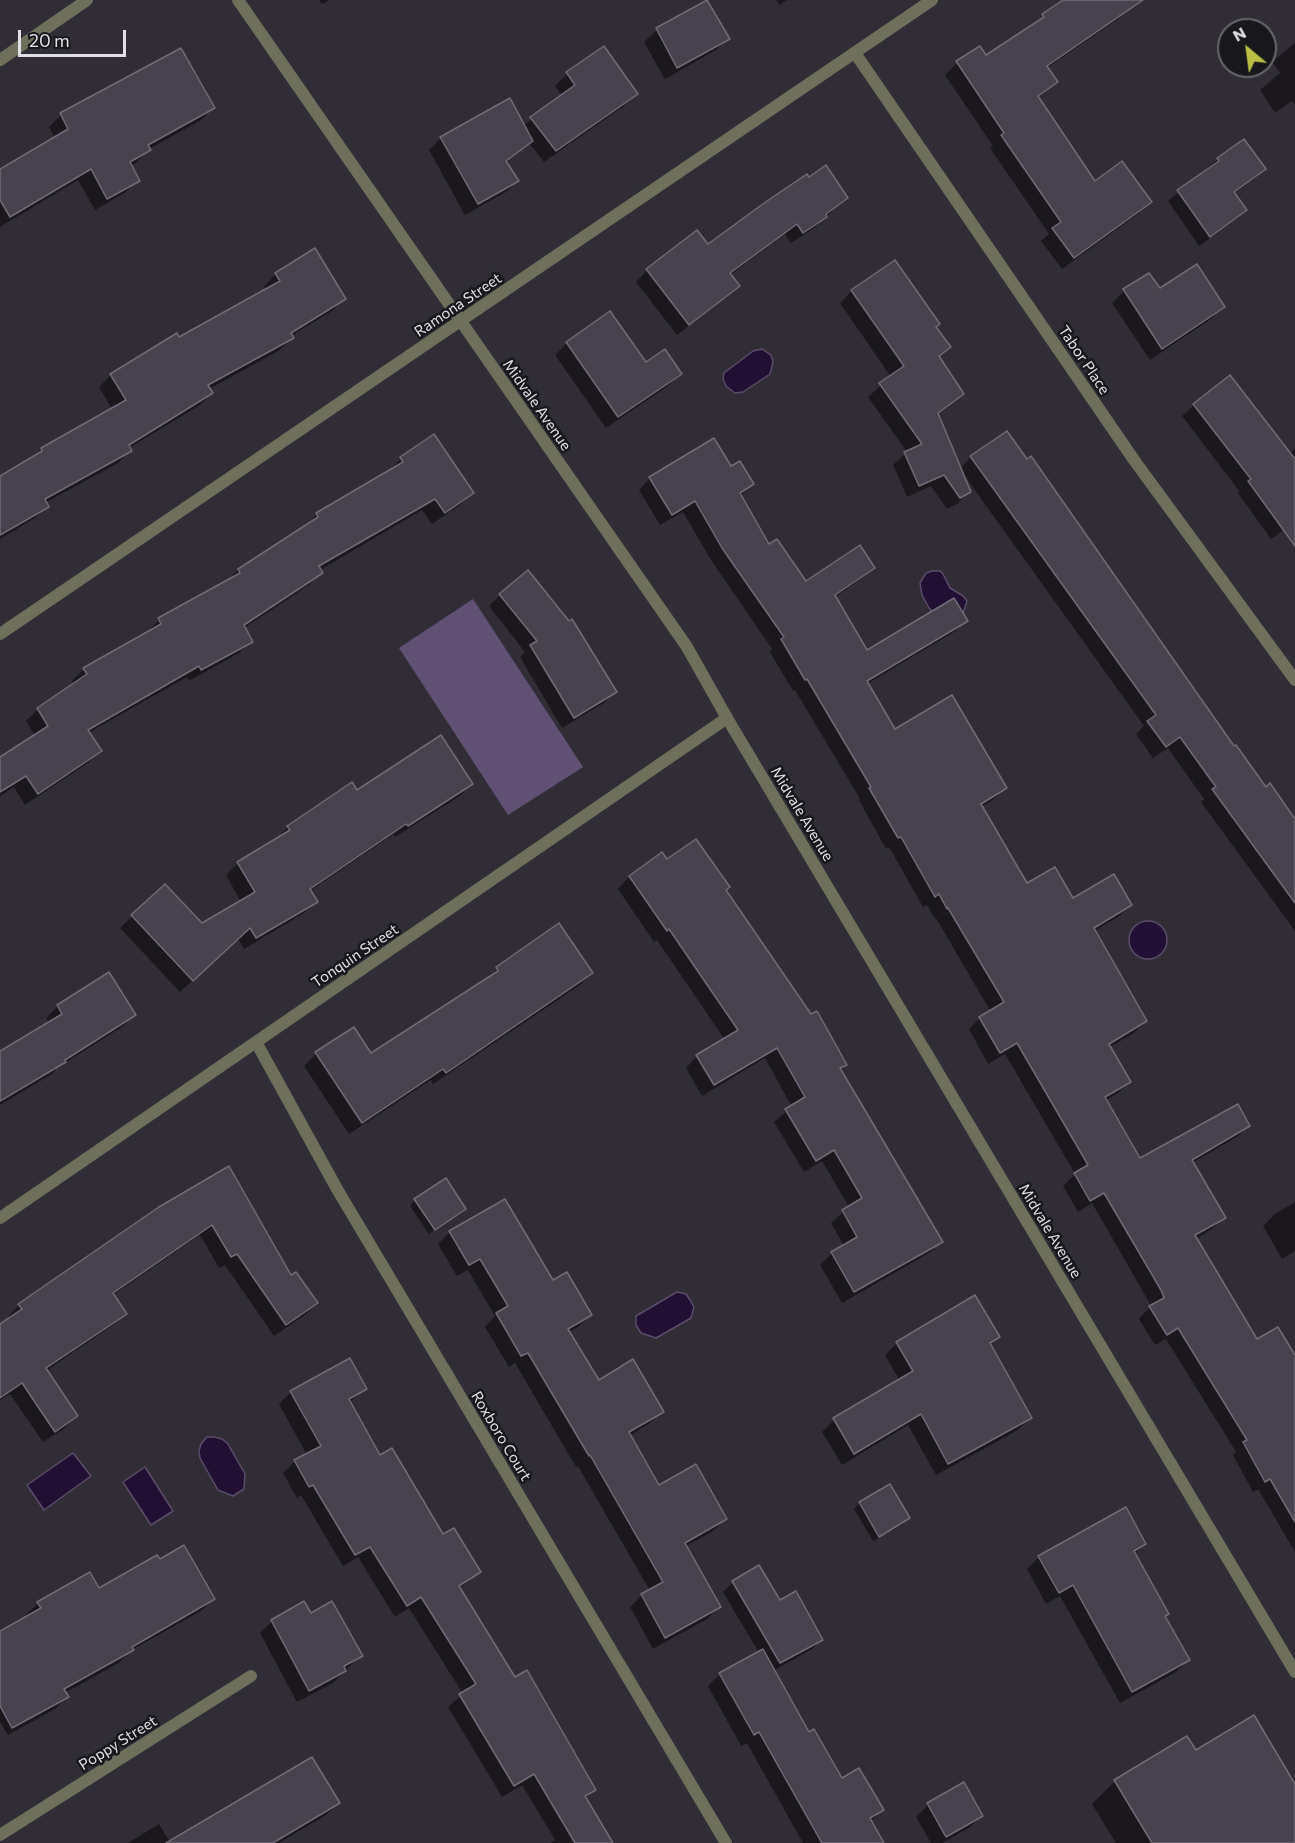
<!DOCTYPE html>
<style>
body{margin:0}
#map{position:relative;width:1295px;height:1843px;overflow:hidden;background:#312d37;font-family:Commissioner,sans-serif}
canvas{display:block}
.north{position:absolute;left:1217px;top:18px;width:60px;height:60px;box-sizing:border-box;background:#18171b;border:2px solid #69676c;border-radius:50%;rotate:331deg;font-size:16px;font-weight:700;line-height:24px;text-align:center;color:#e2dfe6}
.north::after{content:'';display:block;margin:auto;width:21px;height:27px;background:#bbc045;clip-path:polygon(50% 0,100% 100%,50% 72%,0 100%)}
.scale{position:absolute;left:18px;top:30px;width:108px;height:27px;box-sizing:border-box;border:3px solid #e2dfe6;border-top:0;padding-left:8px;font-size:18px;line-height:21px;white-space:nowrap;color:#e2dfe6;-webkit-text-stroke:4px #18171b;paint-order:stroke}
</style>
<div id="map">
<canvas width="1295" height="1843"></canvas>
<div class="north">N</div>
<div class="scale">20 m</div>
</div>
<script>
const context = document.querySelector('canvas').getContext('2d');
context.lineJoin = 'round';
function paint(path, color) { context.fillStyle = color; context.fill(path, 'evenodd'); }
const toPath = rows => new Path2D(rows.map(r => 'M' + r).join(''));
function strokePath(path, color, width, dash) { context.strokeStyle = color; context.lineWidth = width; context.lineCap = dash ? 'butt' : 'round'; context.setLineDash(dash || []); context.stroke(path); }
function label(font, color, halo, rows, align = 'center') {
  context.font = font + ' Commissioner,sans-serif'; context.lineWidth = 5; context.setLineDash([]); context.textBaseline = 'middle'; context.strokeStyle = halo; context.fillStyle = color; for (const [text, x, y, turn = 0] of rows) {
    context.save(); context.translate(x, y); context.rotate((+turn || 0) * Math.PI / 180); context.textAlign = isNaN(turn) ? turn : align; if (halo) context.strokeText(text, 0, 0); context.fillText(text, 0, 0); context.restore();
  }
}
paint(toPath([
 [473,599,583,767,508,815,399,648]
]), '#605174');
const water = toPath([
 [762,349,771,355,773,362,770,374,743,392,735,393,726,386,723,379,724,373,753,351,762,349],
 [932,571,940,571,943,574,950,588,963,596,967,601,963,613,936,615,929,608,922,595,920,583,926,573,932,571],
 '1129 940a19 19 0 1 1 38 0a19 19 0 1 1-38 0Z',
 [677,1292,686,1294,690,1300,694,1307,691,1318,656,1338,641,1333,636,1325,636,1316,677,1292],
 [207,1437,214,1437,222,1439,228,1444,245,1474,244,1489,233,1496,218,1490,200,1458,199,1451,201,1444,207,1437],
 [73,1453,91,1476,44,1510,27,1485,73,1453],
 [145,1467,173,1511,151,1525,123,1482,145,1467]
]);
paint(water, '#210f34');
strokePath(water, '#5b4d69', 1.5);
paint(toPath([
 [319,0,330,0,322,4],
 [776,0,787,0,780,5],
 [1066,0,1125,0,1130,7,1118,19,1047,68,1056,82,1038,98,1095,183,1150,202,1138,214,1062,269,1041,241,1049,234,990,148,993,146,945,75,957,63,979,48,985,57,1033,26,1043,15],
 [708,1,728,38,716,50,665,79,644,42,657,30],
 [1295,43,1295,105,1292,101,1275,113,1260,90,1280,73,1272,62],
 [181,50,213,108,201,120,149,149,137,162,131,166,138,180,126,192,95,210,78,180,0,227,0,171,55,138,49,127,61,115],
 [567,74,636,94,624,106,544,162,529,143,505,163,518,181,506,192,465,215,429,150,441,138,523,126,562,96,555,86],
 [1218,159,1264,169,1254,179,1233,194,1245,210,1235,220,1199,246,1168,201],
 [846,198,814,228,791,243,785,234,730,275,738,286,727,297,677,335,636,282,647,270,708,246],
 [276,274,344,299,332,311,291,336,292,338,280,350,209,389,212,393,200,405,129,448,130,451,118,463,45,503,47,506,35,518,0,539,0,477,31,459,41,449,112,409,99,387,111,375,266,290,264,286],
 [1160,290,1223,307,1211,319,1150,360,1112,303,1124,291],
 [852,291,935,328,949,347,938,358,963,393,937,415,960,469,971,457,1234,748,1295,828,1295,931,1201,802,1204,799,1168,748,1153,758,1136,734,1144,726,964,475,969,492,957,504,947,509,931,486,907,497,893,465,907,452,868,397,891,377,840,303],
 [567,343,646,364,680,374,668,386,606,428,555,355],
 [1230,377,1289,454,1295,449,1295,522,1271,539,1238,493,1240,492,1182,416,1194,405],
 [434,436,472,493,460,505,432,524,422,510,320,570,321,573,309,585,244,628,251,641,239,653,189,681,187,677,88,733,100,751,88,763,25,805,14,787,0,796,0,759,35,736,26,721,38,709,74,685,72,681,84,669,147,633,147,632,159,620,226,582,238,570,305,526,317,514,389,471,401,459],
 [731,468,753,484,741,496,769,546,806,583,873,567,861,579,835,597,866,652,966,620,954,632,867,684,895,731,1005,788,993,800,981,807,1026,885,1072,901,1130,905,1118,917,1094,931,1146,1021,1134,1033,1110,1047,1130,1081,1118,1093,1105,1101,1139,1160,1249,1125,1237,1137,1192,1163,1224,1218,1212,1229,1196,1239,1256,1341,1295,1358,1295,1552,1258,1489,1253,1492,1233,1455,1236,1452,1166,1339,1155,1345,1139,1319,1151,1306,1149,1302,1092,1203,1078,1212,1063,1186,1075,1174,1005,1054,988,1064,969,1029,980,1018,991,1012,936,918,935,919,927,905,923,907,889,847,886,849,859,800,860,799,795,690,793,691,770,652,772,649,711,560,683,512,660,525,639,490,650,478],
 [500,595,615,692,604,703,562,728,520,657,525,652,489,606],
 [351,784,357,792,472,784,460,796,395,837,394,834,310,891,316,901,304,913,244,949,238,939,180,992,120,928,165,886,201,925,241,902,226,875,238,863,276,839,288,827],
 [662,855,667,861,725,890,845,1064,840,1070,941,1242,929,1253,842,1303,820,1265,832,1253,844,1246,831,1223,849,1207,822,1161,804,1172,774,1122,792,1107,765,1058,702,1096,686,1068,697,1056,725,1040,657,940,654,942,618,889,629,877],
 [558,925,592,973,580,985,433,1084,431,1080,349,1134,304,1066,316,1054,371,1055,484,982,497,969],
 [58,1006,134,1015,122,1027,57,1068,52,1074,0,1105,0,1053,49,1023,46,1018],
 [229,1168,291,1277,317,1303,305,1315,274,1336,225,1265,219,1268,200,1235,113,1295,125,1313,113,1325,46,1371,76,1416,65,1428,43,1442,10,1394,0,1400,0,1326,9,1319,8,1317,19,1305],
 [415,1200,464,1209,429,1234,410,1206],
 [1295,1202,1295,1251,1282,1259,1263,1226,1275,1214],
 [450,1232,552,1282,590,1315,578,1327,568,1332,598,1382,662,1411,650,1423,629,1436,659,1487,725,1519,713,1531,686,1546,719,1607,707,1619,653,1649,630,1607,642,1595,650,1591,578,1466,576,1467,515,1363,509,1367,485,1327,495,1316,468,1270,457,1276,438,1244],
 [975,1297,998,1337,990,1346,1030,1418,1018,1430,936,1475,908,1425,842,1465,822,1432,834,1420,899,1380,885,1355,897,1343],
 [365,1389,349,1403,379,1457,443,1537,480,1572,459,1589,515,1679,594,1789,585,1799,611,1843,550,1843,555,1840,522,1785,502,1797,448,1707,463,1694,409,1608,395,1617,358,1557,343,1566,301,1495,297,1498,283,1473,295,1461,307,1455,279,1404,291,1392],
 [889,1486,908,1518,903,1524,873,1541,854,1509,860,1503],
 [1145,1544,1134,1555,1164,1617,1188,1660,1176,1672,1120,1703,1060,1596,1046,1604,1027,1569,1039,1557],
 [159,1561,213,1599,201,1611,130,1651,120,1662,65,1693,67,1697,55,1709,8,1735,0,1722,0,1632,28,1617,26,1615,38,1603,98,1590],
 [733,1582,780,1602,822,1639,812,1649,773,1671,808,1734,841,1780,882,1810,870,1822,882,1843,803,1843,747,1743,741,1746,708,1686,720,1674,759,1653,723,1592],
 [310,1615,361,1655,333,1683,297,1702,260,1633,272,1621],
 [1196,1752,1295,1787,1295,1843,1116,1843,1092,1804,1115,1781],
 [338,1803,326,1815,279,1843,128,1843,159,1824,170,1842],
 [928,1805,981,1816,969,1828,942,1843,931,1843,916,1817]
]), '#0007');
const building = toPath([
 [707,0,730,39,677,68,656,28,707,0],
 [1063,0,1143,0,1047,66,1058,82,1038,96,1095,181,1122,161,1152,202,1074,258,1052,228,1061,222,1001,135,1004,133,956,61,980,46,986,55,1044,17,1042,14,1063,0],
 [604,46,638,94,556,151,530,117,575,85,566,72,604,46],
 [181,48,215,108,148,145,151,150,130,162,140,181,107,199,91,169,10,217,0,200,0,169,68,129,60,113,181,48],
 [510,98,533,141,506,161,519,181,478,204,440,137,510,98],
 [1244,139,1266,169,1234,192,1247,210,1210,237,1177,190,1219,161,1217,158,1244,139],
 [826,165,848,198,826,214,827,217,803,233,797,224,730,273,740,286,689,325,646,269,697,230,708,244,767,201,807,174,809,177,826,165],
 [315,248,346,299,291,333,294,338,208,385,213,393,129,445,132,451,45,499,49,507,0,535,0,476,42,451,41,448,126,400,110,374,177,333,179,337,280,281,275,273,315,248],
 [895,260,940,324,936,327,951,347,939,356,964,394,938,413,971,492,960,498,944,475,919,486,904,452,922,444,879,383,904,366,851,290,895,260],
 [1197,264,1225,307,1162,349,1123,289,1149,273,1160,288,1197,264],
 [610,311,646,362,665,349,682,374,618,417,566,342,610,311],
 [1230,375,1295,459,1295,546,1248,481,1251,479,1193,404,1230,375],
 [1007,431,1027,459,1031,456,1234,746,1236,745,1266,787,1270,783,1295,819,1295,903,1212,789,1216,787,1180,737,1166,747,1147,721,1156,715,970,456,1007,431],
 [434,434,474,493,445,513,435,499,319,566,323,573,244,625,253,642,201,670,199,666,88,730,102,751,38,794,26,776,0,792,0,757,48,726,37,708,87,674,83,668,161,624,158,618,240,573,238,569,318,517,316,513,403,462,400,457,434,434],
 [714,438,731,466,740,461,754,484,740,493,769,544,777,539,806,581,860,545,875,568,835,595,867,650,954,598,968,621,867,681,895,729,952,695,1007,788,981,804,1027,883,1055,867,1073,898,1114,874,1132,905,1094,928,1147,1021,1109,1044,1131,1082,1105,1097,1140,1158,1238,1104,1250,1126,1192,1160,1226,1218,1195,1235,1257,1339,1278,1327,1295,1355,1295,1522,1270,1479,1265,1482,1243,1442,1247,1440,1178,1328,1167,1335,1149,1306,1164,1298,1161,1290,1104,1193,1090,1201,1074,1173,1088,1165,1017,1043,1000,1053,979,1017,1004,1002,948,908,947,909,939,894,935,897,901,837,898,838,869,788,871,787,807,679,805,680,781,639,784,637,722,548,695,501,672,515,649,477,714,438],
 [528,570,569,621,572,619,617,692,574,718,530,645,537,641,499,594,528,570],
 [441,735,473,784,408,826,406,824,310,889,318,902,256,938,250,928,193,981,131,915,165,884,202,923,255,892,237,862,290,830,287,826,352,782,357,790,441,735],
 [696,839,730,887,726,890,811,1014,817,1011,847,1065,840,1068,943,1242,854,1292,831,1252,857,1237,842,1210,862,1198,834,1150,816,1161,785,1109,805,1097,777,1048,714,1085,696,1055,738,1030,669,929,667,931,629,876,662,852,667,859,696,839],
 [559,923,593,973,446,1073,443,1069,362,1123,315,1052,354,1027,371,1053,498,971,496,967,559,923],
 [109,972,136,1015,65,1060,66,1062,0,1101,0,1051,62,1014,57,1005,109,972],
 [229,1166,291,1275,296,1272,318,1303,286,1325,237,1254,231,1257,212,1225,113,1293,127,1314,46,1368,78,1416,55,1432,22,1383,0,1398,0,1324,22,1309,18,1304,159,1207,229,1166],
 [446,1178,466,1209,435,1230,414,1199,446,1178],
 [505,1199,553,1280,567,1272,592,1315,568,1329,599,1380,633,1359,664,1412,629,1432,659,1485,696,1464,727,1519,685,1543,721,1607,665,1638,641,1594,663,1582,590,1455,589,1456,528,1353,521,1356,496,1313,508,1306,480,1259,469,1265,449,1231,505,1199],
 [975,1295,1000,1337,990,1343,1032,1418,948,1464,921,1414,854,1454,833,1418,913,1371,896,1342,975,1295],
 [350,1358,367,1389,349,1399,380,1455,392,1448,443,1534,454,1528,481,1572,459,1586,515,1677,527,1670,596,1790,585,1796,613,1843,575,1843,534,1774,514,1786,459,1694,476,1684,421,1597,407,1606,370,1547,355,1555,313,1485,309,1487,294,1460,321,1446,290,1391,350,1358],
 [890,1484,910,1518,879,1537,859,1502,890,1484],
 [1126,1507,1146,1544,1134,1551,1169,1614,1165,1616,1190,1660,1132,1692,1073,1585,1059,1593,1038,1556,1126,1507],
 [184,1545,215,1599,132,1647,134,1650,64,1689,69,1697,12,1728,0,1706,0,1631,41,1608,37,1602,90,1572,99,1588,157,1555,160,1559,184,1545],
 [759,1565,780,1600,796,1591,823,1640,780,1663,732,1581,759,1565],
 [304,1601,311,1613,332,1601,363,1656,344,1666,346,1671,309,1691,271,1620,304,1601],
 [763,1649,809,1732,814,1729,842,1778,859,1768,884,1810,870,1818,884,1843,822,1843,759,1732,754,1735,719,1673,763,1649],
 [1254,1715,1295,1784,1295,1843,1152,1843,1114,1780,1187,1736,1196,1750,1254,1715],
 [312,1757,340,1803,273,1843,166,1843,312,1757],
 [964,1782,983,1816,946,1837,927,1803,964,1782]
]);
paint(building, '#47424d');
strokePath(building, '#706c77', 1.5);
strokePath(toPath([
 [238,0,687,647,727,718,1295,1672],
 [855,53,1134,460,1295,680],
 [0,60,87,0],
 [0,634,932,0],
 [256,1042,337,1189,726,1843],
 [0,1218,727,718],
 [0,1835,251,1676]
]), '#6e705b', 12);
label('15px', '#e2dfe6', '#18171b', [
 ["Ramona Street",458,305,-34],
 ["Tabor Place",1084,360,56],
 ["Midvale Avenue",537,405,55],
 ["Midvale Avenue",802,814,59],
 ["Tonquin Street",355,956,-34],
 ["Midvale Avenue",1050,1231,59],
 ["Roxboro Court",501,1436,59],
 ["Poppy Street",118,1743,-32]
]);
</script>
